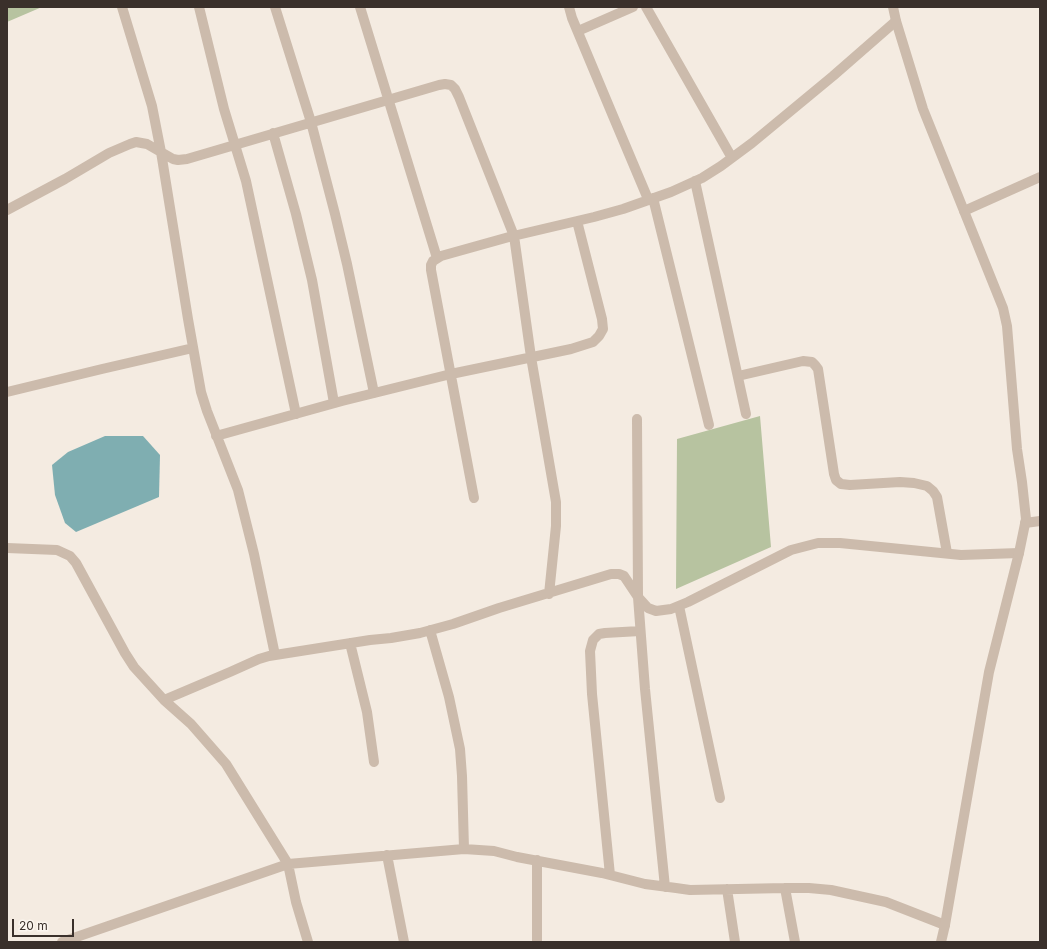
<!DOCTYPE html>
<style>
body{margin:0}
#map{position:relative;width:1047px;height:949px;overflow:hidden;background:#f4ebe1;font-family:Inter,sans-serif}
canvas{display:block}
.frame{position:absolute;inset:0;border:8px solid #3a302b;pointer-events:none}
.scale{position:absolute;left:12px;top:919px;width:62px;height:18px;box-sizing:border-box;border:2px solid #3a302b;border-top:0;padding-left:5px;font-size:12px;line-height:14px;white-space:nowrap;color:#3a302b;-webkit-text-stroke:3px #fbf5ee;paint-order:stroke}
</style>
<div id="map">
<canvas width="1047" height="949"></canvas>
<div class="frame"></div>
<div class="scale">20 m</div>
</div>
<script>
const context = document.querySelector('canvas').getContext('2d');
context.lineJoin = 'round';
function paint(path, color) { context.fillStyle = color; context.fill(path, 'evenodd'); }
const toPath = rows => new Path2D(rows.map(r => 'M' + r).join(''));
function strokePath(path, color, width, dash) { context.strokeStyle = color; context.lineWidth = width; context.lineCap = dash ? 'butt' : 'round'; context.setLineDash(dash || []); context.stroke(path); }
paint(toPath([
 [7,7,42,7,7,22],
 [760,416,771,547,676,589,677,439]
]), '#b7c3a0');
paint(toPath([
 [105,436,143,436,160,455,159,497,76,532,65,523,55,495,52,465,68,452]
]), '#7faeb1');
strokePath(toPath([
 [122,7,152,106,161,152,188,319,201,392,207,411,238,490,254,554,275,655],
 [199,7,224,109,246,181,296,414],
 [275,7,311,122,335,214,347,264,374,393],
 [360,7,437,258],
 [569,7,572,18,613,116,648,199],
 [646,7,732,158],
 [578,31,633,7],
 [273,133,296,214,312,280,334,403],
 [695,181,746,414],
 [653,198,709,425],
 [7,210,65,179,109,153,130,144,136,142,147,144,173,159,178,160,187,159,439,85,445,84,451,85,455,89,459,97,514,236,531,357,556,502,556,526,549,594],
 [964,211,1040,177],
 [738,376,803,361,812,362,815,365,818,369,834,474,836,480,841,484,850,485,900,482,914,483,927,486,933,491,937,497,947,553],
 [7,392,102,369,193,348],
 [637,419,638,597,645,689,665,887],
 [216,436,342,401,451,374,571,349,593,342,599,336,603,329,602,319,577,221],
 [474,498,431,270,431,265,433,261,441,256,509,237,594,217,623,209,671,192,702,178,721,166,752,143,833,76,896,21],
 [1025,523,1040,521],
 [7,548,57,550,70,556,76,563,125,653,134,667,164,700,191,724,226,764,288,864,296,902,308,942],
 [679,606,720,798],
 [430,630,449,697,460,749,462,776,464,849],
 [350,643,367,712,374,762],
 [164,700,230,672,259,659,269,656,370,640,391,638,420,633,453,624,499,608,611,574,619,574,624,576,638,597,648,608,656,611,671,609,688,602,791,550,818,543,840,543,961,555,1019,553],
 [387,855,404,942],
 [610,875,592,694,590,651,593,640,599,634,605,633,640,631],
 [785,888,795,942],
 [727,889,735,942],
 [62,942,262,873,288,864,464,849,494,851,517,857,602,873,645,884,676,888,690,890,785,888,809,888,831,890,886,902,945,925],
 [537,942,537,860]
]), '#ccbbac', 10);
strokePath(toPath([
 [893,7,896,21,923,109,1003,308,1007,326,1017,449,1022,482,1026,519,1019,553,989,672,945,925,941,942]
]), '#ccbbac', 10);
</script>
